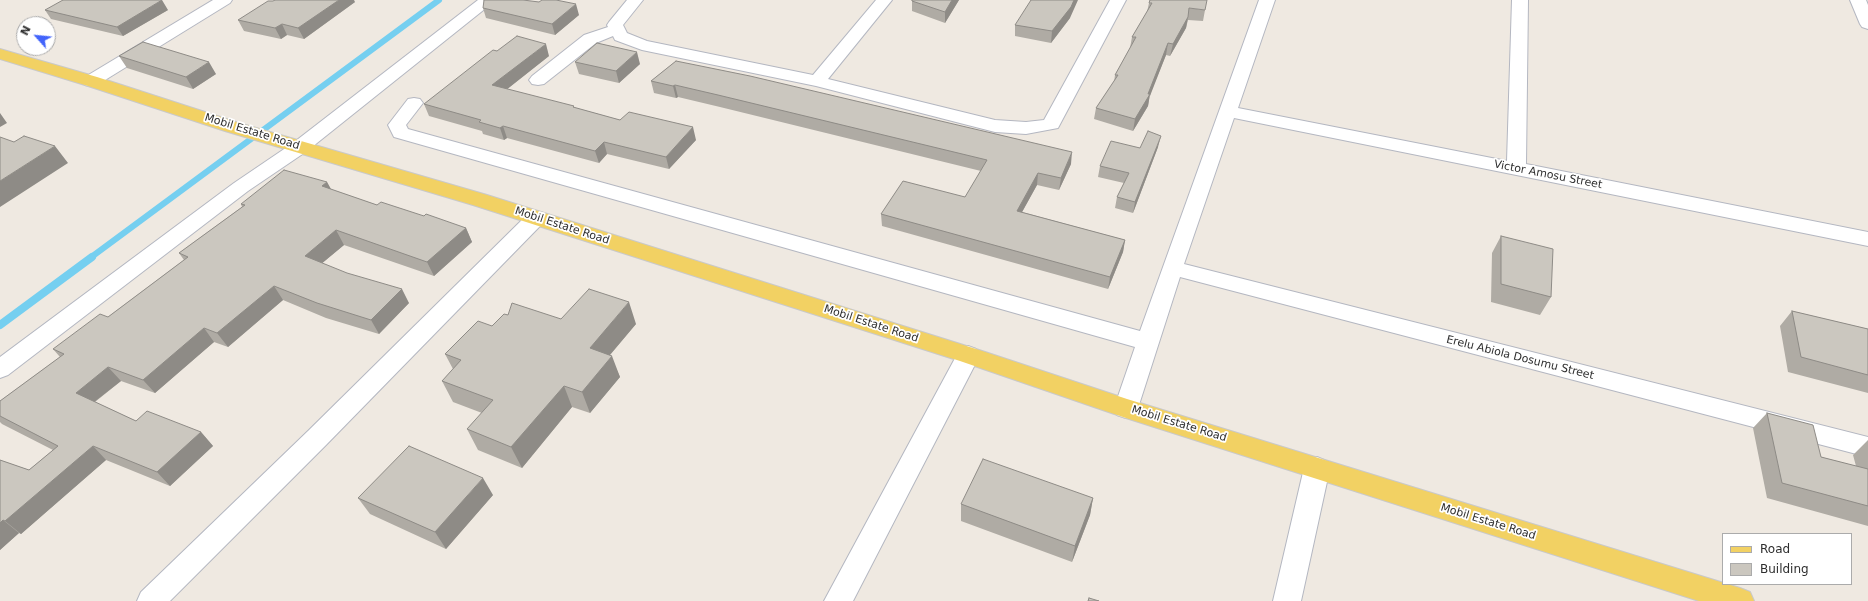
<!DOCTYPE html>
<style>
body{margin:0}
#map{position:relative;width:1868px;height:601px;overflow:hidden;background:#efe9e1;font-family:"DejaVu Sans",sans-serif}
canvas{display:block}
.legend{position:absolute;left:1722px;top:533px;width:130px;height:52px;box-sizing:border-box;background:#fff;border:1px solid #ababab;margin:0;padding:5px 7px;list-style:none;font-size:12px;color:#2e2e2e}
.legend li{display:flex;align-items:center;gap:8px;height:20px}
.legend b{width:20px;border:1px solid #ababab}
.north{position:absolute;left:16px;top:16px;width:40px;height:40px;box-sizing:border-box;background:#fff;border:1px solid #ababab;border-radius:50%;rotate:297deg;font-size:11px;font-weight:700;line-height:16px;text-align:center;color:#2e2e2e}
.north::after{content:'';display:block;margin:auto;width:14px;height:18px;background:#4264fb;clip-path:polygon(50% 0,100% 100%,50% 72%,0 100%)}
</style>
<div id="map">
<canvas width="1868" height="601"></canvas>
<ul class="legend">
<li><b style="height:5px;background:#f2d163"></b>Road</li>
<li><b style="height:11px;background:#cbc7bf"></b>Building</li>
</ul>
<div class="north">N</div>
</div>
<script>
const context = document.querySelector('canvas').getContext('2d');
context.lineJoin = 'round';
const toPath = rows => new Path2D(rows.map(r => 'M' + r).join(''));
function strokePath(path, color, width, dash) { context.strokeStyle = color; context.lineWidth = width; context.lineCap = dash ? 'butt' : 'round'; context.setLineDash(dash || []); context.stroke(path); }
function paint(path, color) { context.fillStyle = color; context.fill(path, 'evenodd'); }
function label(font, color, halo, rows, align = 'center') {
  context.font = font + ' "DejaVu Sans",sans-serif'; context.lineWidth = 3.5; context.setLineDash([]); context.textBaseline = 'middle'; context.strokeStyle = halo; context.fillStyle = color; for (const [text, x, y, turn = 0] of rows) {
    context.save(); context.translate(x, y); context.rotate((+turn || 0) * Math.PI / 180); context.textAlign = isNaN(turn) ? turn : align; if (halo) context.strokeText(text, 0, 0); context.fillText(text, 0, 0); context.restore();
  }
}
strokePath(toPath([
 [90,258,439,0]
]), '#75cff0', 6);
strokePath(toPath([
 [0,325,92,257]
]), '#75cff0', 8);
const minor = toPath([
 [213,0,232,0,230,3,97,85,91,86,85,85,82,81,85,77,213,0],
 [478,0,496,0,307,151,248,191,8,375,0,378,0,357,234,183,293,143,478,0],
 [627,0,643,0,623,25,627,33,647,41,813,75,876,0,892,0,828,79,995,120,1026,122,1044,120,1110,0,1126,0,1058,128,1026,134,995,132,816,86,642,50,615,40,613,36,596,43,544,84,538,85,532,84,529,80,532,76,584,35,608,27,607,25,609,22,627,0],
 [1259,0,1275,0,1238,108,1507,161,1512,0,1528,0,1526,164,1868,232,1868,246,1234,118,1184,264,1868,437,1868,457,1180,277,1138,408,1135,415,1126,418,1117,415,1114,408,1135,347,394,137,388,125,408,99,414,98,420,99,423,103,406,125,408,129,1140,331,1259,0],
 [1850,0,1866,0,1868,5,1868,29,1862,27,1860,24,1850,0],
 [536,211,543,213,546,218,543,223,326,445,170,601,137,601,141,592,308,431,529,213,536,211],
 [968,346,976,349,980,355,853,601,824,601,960,349,968,346],
 [1317,457,1326,461,1330,468,1301,601,1273,601,1304,468,1308,461,1317,457]
]);
const major = toPath([
 [0,49,97,77,239,123,487,195,976,349,1127,399,1740,588,1750,592,1754,601,1699,601,1126,418,960,361,473,205,225,131,85,85,0,59,0,49]
]);
strokePath(minor, '#b4b7c1', 2);
strokePath(major, '#c9c9c9', 2);
paint(minor, '#fff');
paint(major, '#f2d163');
paint(toPath([
 [959,0,945,23,912,11,912,1],
 [273,1,355,2,304,39,287,35,281,39,244,31,238,20],
 [1149,3,1205,10,1203,21,1188,20,1186,28,1170,56,1166,55,1150,94,1148,106,1133,131,1094,119,1096,108,1114,82,1115,75,1130,48,1132,37,1147,12],
 [483,8,579,15,555,35,486,18],
 [45,10,168,10,123,36,51,19],
 [1070,18,1051,43,1015,36,1015,25],
 [497,51,549,56,507,89,620,120,696,140,669,169,607,154,599,163,507,138,504,140,483,134,482,131,429,116,424,104],
 [119,56,216,74,193,89,127,68],
 [676,61,1071,164,1059,190,1037,185,1022,212,1125,240,1123,252,1108,289,882,226,881,214,965,197,981,171,720,107,678,97,676,98,654,93,651,81],
 [575,62,640,64,619,83,579,74],
 [1158,147,1133,213,1115,208,1117,197,1124,183,1098,177,1100,166,1140,148],
 [327,182,330,189,377,205,466,228,472,242,434,276,344,245,322,263,409,303,379,334,326,318,283,300,228,347,214,342,155,393,121,381,95,402,136,421,201,432,213,446,170,486,106,460,21,534,19,533,0,550,0,460,29,470,53,450,2,424,0,422,0,401,60,357,53,349,108,317,184,260,179,253,242,207,241,204],
 [1501,236,1551,297,1540,315,1491,302,1492,253],
 [1792,311,1868,329,1868,393,1788,372,1780,326],
 [508,315,561,319,636,324,610,355,620,377,590,413,572,407,522,468,478,450,467,429,482,413,453,402,442,381,453,369,445,354,492,326],
 [1767,413,1821,457,1856,466,1853,455,1868,440,1868,526,1767,498,1753,428],
 [493,495,446,549,370,514,358,498],
 [1093,498,1090,515,1072,562,961,521,961,504]
]), '#afaba4');
paint(toPath([
 [162,0,168,10,123,36,117,27],
 [339,0,354,0,355,2,304,39,298,28],
 [952,0,959,0,945,23,945,12],
 [1074,0,1078,0,1070,18,1051,43,1052,31],
 [576,4,579,15,555,35,552,24],
 [1188,17,1186,28,1170,56,1173,44],
 [282,24,287,35,281,39,275,28],
 [1168,43,1166,55,1150,96,1150,94,1148,106,1133,131,1135,119,1148,94],
 [546,44,549,56,496,98,492,85],
 [637,52,640,64,619,83,616,71],
 [209,62,216,74,193,89,186,77],
 [675,85,678,97,676,98,673,86],
 [0,113,7,123,0,127],
 [503,126,507,138,504,140,500,128],
 [693,127,696,140,669,169,666,157],
 [1161,136,1158,147,1133,213,1135,202],
 [604,142,607,154,599,163,595,151],
 [55,146,68,163,0,207,0,181],
 [1072,152,1071,164,1059,190,1061,178],
 [1038,173,1037,185,1016,223,1017,211],
 [327,182,335,196,322,186],
 [466,228,472,242,434,276,427,262],
 [336,230,344,245,314,270,305,256],
 [1125,240,1123,252,1108,289,1110,277],
 [274,286,283,300,228,347,217,333],
 [402,289,409,303,379,334,371,320],
 [629,302,636,324,598,369,590,348],
 [204,328,214,342,155,393,143,380],
 [612,356,620,377,590,413,582,392],
 [108,367,121,381,89,406,76,393],
 [564,386,572,407,522,468,511,447],
 [201,432,213,446,170,486,157,472],
 [93,446,106,460,21,534,5,521],
 [483,478,493,495,446,549,435,532],
 [1093,498,1090,515,1072,562,1075,546],
 [3,520,19,533,0,550,0,523]
]), '#8e8b86');
const building = toPath([
 [63,0,162,0,117,27,45,10,63,0],
 [275,0,339,0,298,28,282,24,275,28,238,20,268,1,273,1,275,0],
 [484,0,523,0,539,2,542,0,556,0,576,4,552,24,483,8,484,0],
 [912,0,952,0,945,12,912,1,912,0],
 [1031,0,1074,0,1071,7,1052,31,1015,25,1031,0],
 [1150,0,1207,0,1205,10,1189,8,1188,17,1173,44,1168,43,1148,94,1150,94,1135,119,1096,108,1118,75,1115,75,1136,37,1132,37,1152,3,1149,3,1150,0],
 [517,36,546,44,492,85,574,106,573,107,620,120,629,112,693,127,666,157,604,142,595,151,503,126,500,128,479,122,481,120,424,104,493,50,497,51,517,36],
 [143,42,209,62,186,77,119,56,143,42],
 [597,43,637,52,616,71,575,62,597,43],
 [676,61,750,76,1072,152,1061,178,1038,173,1017,211,1125,240,1110,277,881,214,903,181,965,197,987,160,718,95,675,85,673,86,651,81,676,61],
 [1148,131,1161,136,1135,202,1117,197,1129,173,1100,166,1111,141,1140,148,1148,131],
 [24,136,55,146,0,181,0,137,14,142,24,136],
 [284,170,327,182,322,186,377,205,381,202,424,216,426,214,466,228,427,262,336,230,305,256,347,273,402,289,371,320,317,303,274,286,217,333,204,328,143,380,108,367,76,393,136,421,147,411,201,432,157,472,93,446,5,521,3,520,0,523,0,460,29,470,58,446,0,416,0,401,64,354,53,349,100,314,108,317,188,257,179,253,245,205,241,204,284,170],
 [1501,236,1553,249,1551,297,1501,284,1501,236],
 [589,289,629,302,590,348,612,356,582,392,564,386,511,447,467,429,493,400,442,381,461,360,445,354,478,321,492,326,504,314,508,315,512,303,561,319,589,289],
 [1792,311,1868,329,1868,375,1801,357,1792,311],
 [1767,413,1813,425,1821,457,1868,469,1868,506,1782,483,1767,413],
 [409,446,483,478,435,532,358,498,409,446],
 [983,459,1093,498,1075,546,961,504,983,459],
 [1089,598,1099,601,1088,601,1089,598]
]);
paint(building, '#cbc7bf');
strokePath(building, '#8e8b86', 1);
label('11px', '#2e2e2e', '#fff', [
 ["Mobil Estate Road",252,132,17],
 ["Victor Amosu Street",1548,175,11],
 ["Mobil Estate Road",562,226,18],
 ["Mobil Estate Road",871,324,18],
 ["Erelu Abiola Dosumu Street",1520,358,14],
 ["Mobil Estate Road",1179,424,17],
 ["Mobil Estate Road",1488,522,17]
]);
</script>
